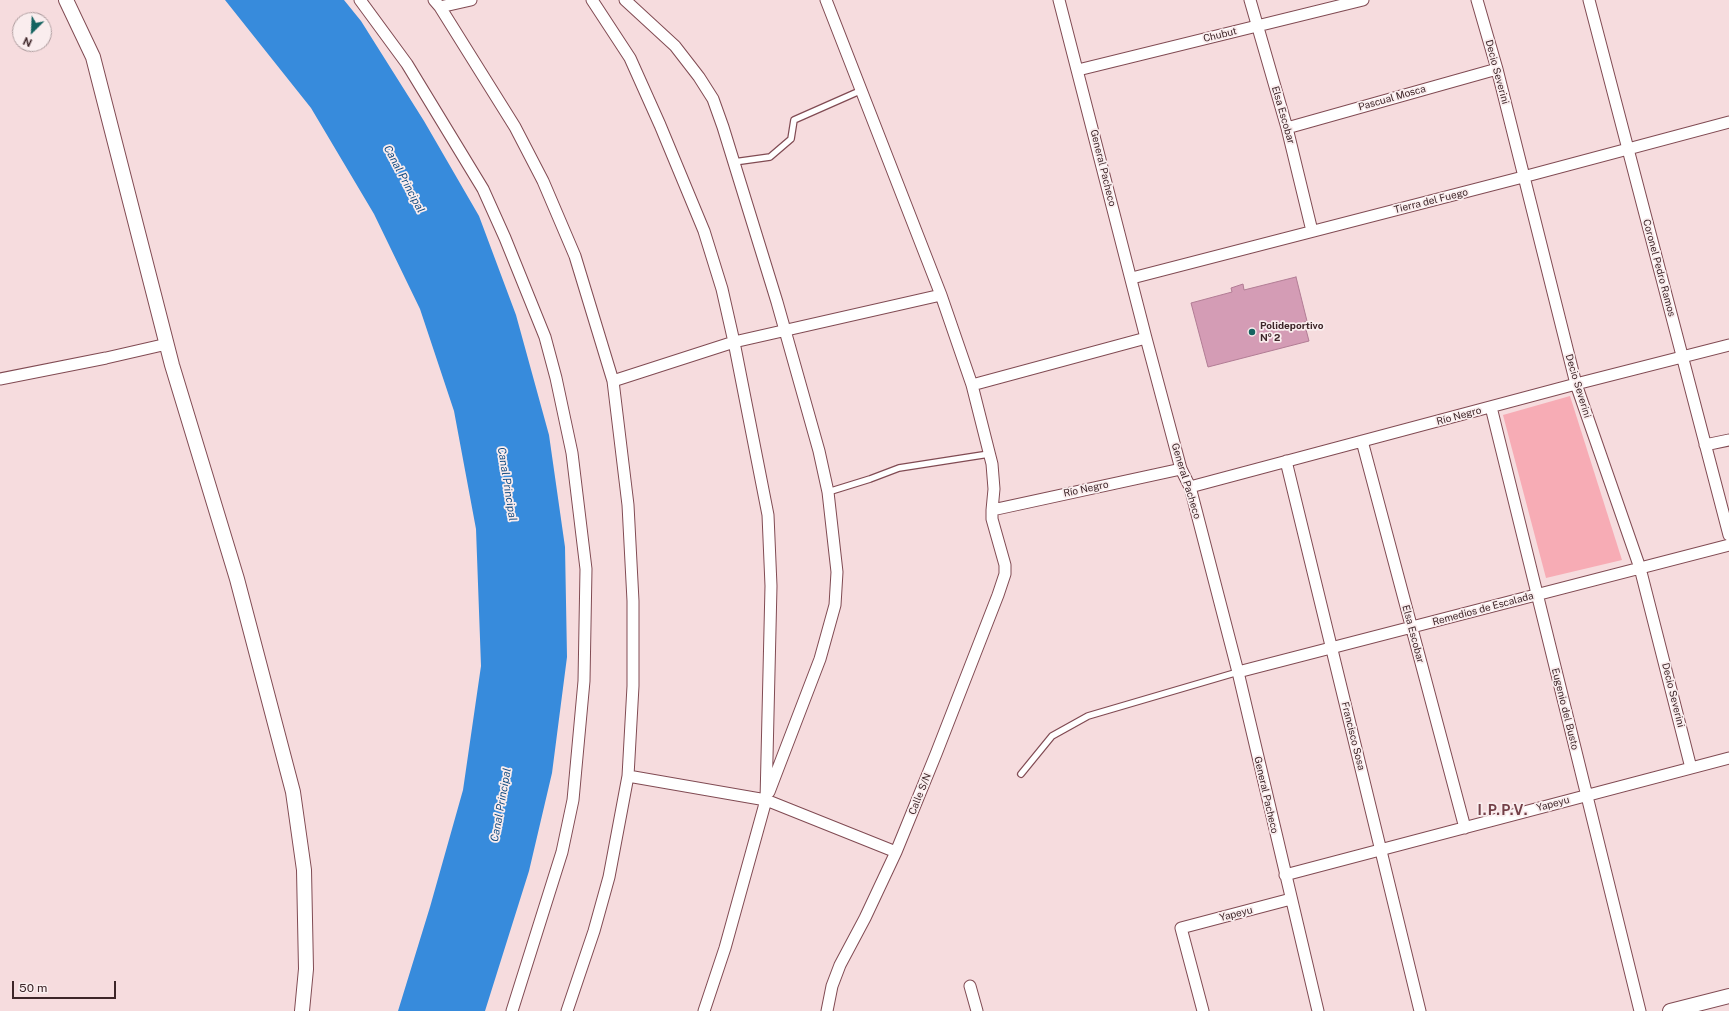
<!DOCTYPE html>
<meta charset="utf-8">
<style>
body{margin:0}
#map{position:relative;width:1729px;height:1011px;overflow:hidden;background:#f6dcde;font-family:"Public Sans",sans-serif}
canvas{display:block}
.north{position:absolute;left:12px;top:12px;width:40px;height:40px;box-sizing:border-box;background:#faedee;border:1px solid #ae9d9f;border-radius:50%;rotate:204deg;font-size:11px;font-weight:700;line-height:16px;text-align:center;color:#3d2528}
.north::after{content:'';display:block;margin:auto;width:14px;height:18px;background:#146360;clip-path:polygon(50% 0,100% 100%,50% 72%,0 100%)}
.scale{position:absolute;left:12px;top:981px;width:104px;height:18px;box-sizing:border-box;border:2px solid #3d2528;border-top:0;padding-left:5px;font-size:12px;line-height:14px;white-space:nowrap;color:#3d2528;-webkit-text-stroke:3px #faedee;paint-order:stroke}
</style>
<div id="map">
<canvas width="1729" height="1011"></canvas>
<div class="north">N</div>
<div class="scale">50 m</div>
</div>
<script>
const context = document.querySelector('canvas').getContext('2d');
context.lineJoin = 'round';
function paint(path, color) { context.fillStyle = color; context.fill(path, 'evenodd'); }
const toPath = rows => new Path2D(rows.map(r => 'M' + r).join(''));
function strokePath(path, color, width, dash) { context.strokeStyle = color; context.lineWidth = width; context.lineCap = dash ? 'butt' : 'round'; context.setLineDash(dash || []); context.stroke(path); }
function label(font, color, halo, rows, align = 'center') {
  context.font = font + ' "Public Sans",sans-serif'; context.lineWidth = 3.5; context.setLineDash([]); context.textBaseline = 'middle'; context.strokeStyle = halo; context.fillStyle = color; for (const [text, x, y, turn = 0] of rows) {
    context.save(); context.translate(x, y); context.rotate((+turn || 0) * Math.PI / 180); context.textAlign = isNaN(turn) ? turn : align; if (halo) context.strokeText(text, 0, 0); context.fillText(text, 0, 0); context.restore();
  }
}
paint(toPath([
 [1570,396,1622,560,1546,578,1503,415]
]), '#f7acb5');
paint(toPath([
 [225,0,344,0,361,21,424,121,479,216,516,315,549,435,565,547,567,657,552,773,529,871,485,1011,398,1011,430,907,463,790,481,666,476,529,454,411,420,309,374,214,311,108]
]), '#378bdc');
const building = toPath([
 [1296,277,1307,321,1304,322,1309,341,1208,367,1191,303,1232,292,1231,288,1243,284,1244,290,1296,277]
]);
paint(building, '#d49cb5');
strokePath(building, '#b17c94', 1);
const service = toPath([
 [734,162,770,157,791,139,794,120,862,90],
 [828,492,870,479,899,468,989,454],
 [1021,774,1052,736,1088,716,1238,672]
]);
const minor = toPath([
 [360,0,407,64,483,189,505,238,545,337,556,378,572,453,586,569,584,681,573,800,562,852,512,1011],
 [434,0,440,7,515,127,543,181,575,256,613,381],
 [592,0,630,58,660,125,704,231,722,289,734,342,768,515,771,586,766,800,725,948,704,1011],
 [625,0,675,46,699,77,713,99,723,127,777,302,819,451,828,492,837,572,835,605,820,659,769,792],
 [826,0,941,295,972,385,992,464,994,489,992,510,992,519,1005,565,1005,574,998,595,936,754,896,852,865,918,840,965,832,986,827,1011],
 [1059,0,1146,338,1181,469,1190,487,1238,672,1318,1011],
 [1250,0,1287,128,1312,231],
 [1477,0,1497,69,1576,384,1640,568,1691,768],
 [1589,0,1729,535],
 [440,7,471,0],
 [1078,70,1363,0],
 [1287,128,1497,69],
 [1132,278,1523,177,1729,122],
 [0,379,106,358,167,344],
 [972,385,1146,338],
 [1491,407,1640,1011],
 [1362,441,1465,828],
 [1705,445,1729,440],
 [1286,461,1420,1011],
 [1190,487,1576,384,1729,345],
 [992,510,1181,469],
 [1238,672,1729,545],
 [628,776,766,800,896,852],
 [1285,875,1729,758],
 [970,986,977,1011],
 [567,1011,594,931,609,877,628,776,633,686,633,601,628,505,613,381,734,342,941,295],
 [1203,1011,1181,928,1291,899]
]);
const tertiary = toPath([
 [66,0,93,57,172,365,237,579,293,792,304,870,306,969,302,1011],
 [1670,1011,1729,996]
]);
strokePath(service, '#814b53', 8);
strokePath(minor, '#814b53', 13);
strokePath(tertiary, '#814b53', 16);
strokePath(service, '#fff', 5.5);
strokePath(minor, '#fff', 11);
strokePath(tertiary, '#fff', 14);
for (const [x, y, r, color] of [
 [1252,332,4,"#146360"]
]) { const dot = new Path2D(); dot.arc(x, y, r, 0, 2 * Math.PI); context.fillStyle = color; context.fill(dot); strokePath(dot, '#faedee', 1.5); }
label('10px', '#3d2528', '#faedee', [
 ["Chubut",1220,35,-14],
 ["Decio Severini",1497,72,75],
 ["Pascual Mosca",1392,98,-16],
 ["Elsa Escobar",1283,115,74],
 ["General Pacheco",1103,168,76],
 ["Tierra del Fuego",1431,201,-14],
 ["Coronel Pedro Ramos",1659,268,75],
 ["Decio Severini",1578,386,73],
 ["Río Negro",1459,416,-15],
 ["General Pacheco",1186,481,73],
 ["Río Negro",1086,489,-12],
 ["Remedios de Escalada",1483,609,-15],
 ["Elsa Escobar",1413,634,75],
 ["Decio Severini",1673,695,76],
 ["Eugenio del Busto",1565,709,76],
 ["Francisco Sosa",1353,736,76],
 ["Calle S/N",920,794,-68],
 ["General Pacheco",1266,795,77],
 ["Yapeyu",1553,804,-15],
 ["Yapeyu",1236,914,-14]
]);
label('bold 10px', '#3d2528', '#faedee', [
 ["Polideportivo",1260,326],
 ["Nº 2",1260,338]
], 'left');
label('italic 11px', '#154e83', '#faedee', [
 ["Canal Principal",404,179,62],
 ["Canal Principal",507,484,81],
 ["Canal Principal",501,805,-80]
]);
context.letterSpacing = '1px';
label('bold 14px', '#733f47', '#faedee', [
 ["I.P.P.V.",1503,811]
]);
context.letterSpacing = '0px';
</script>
